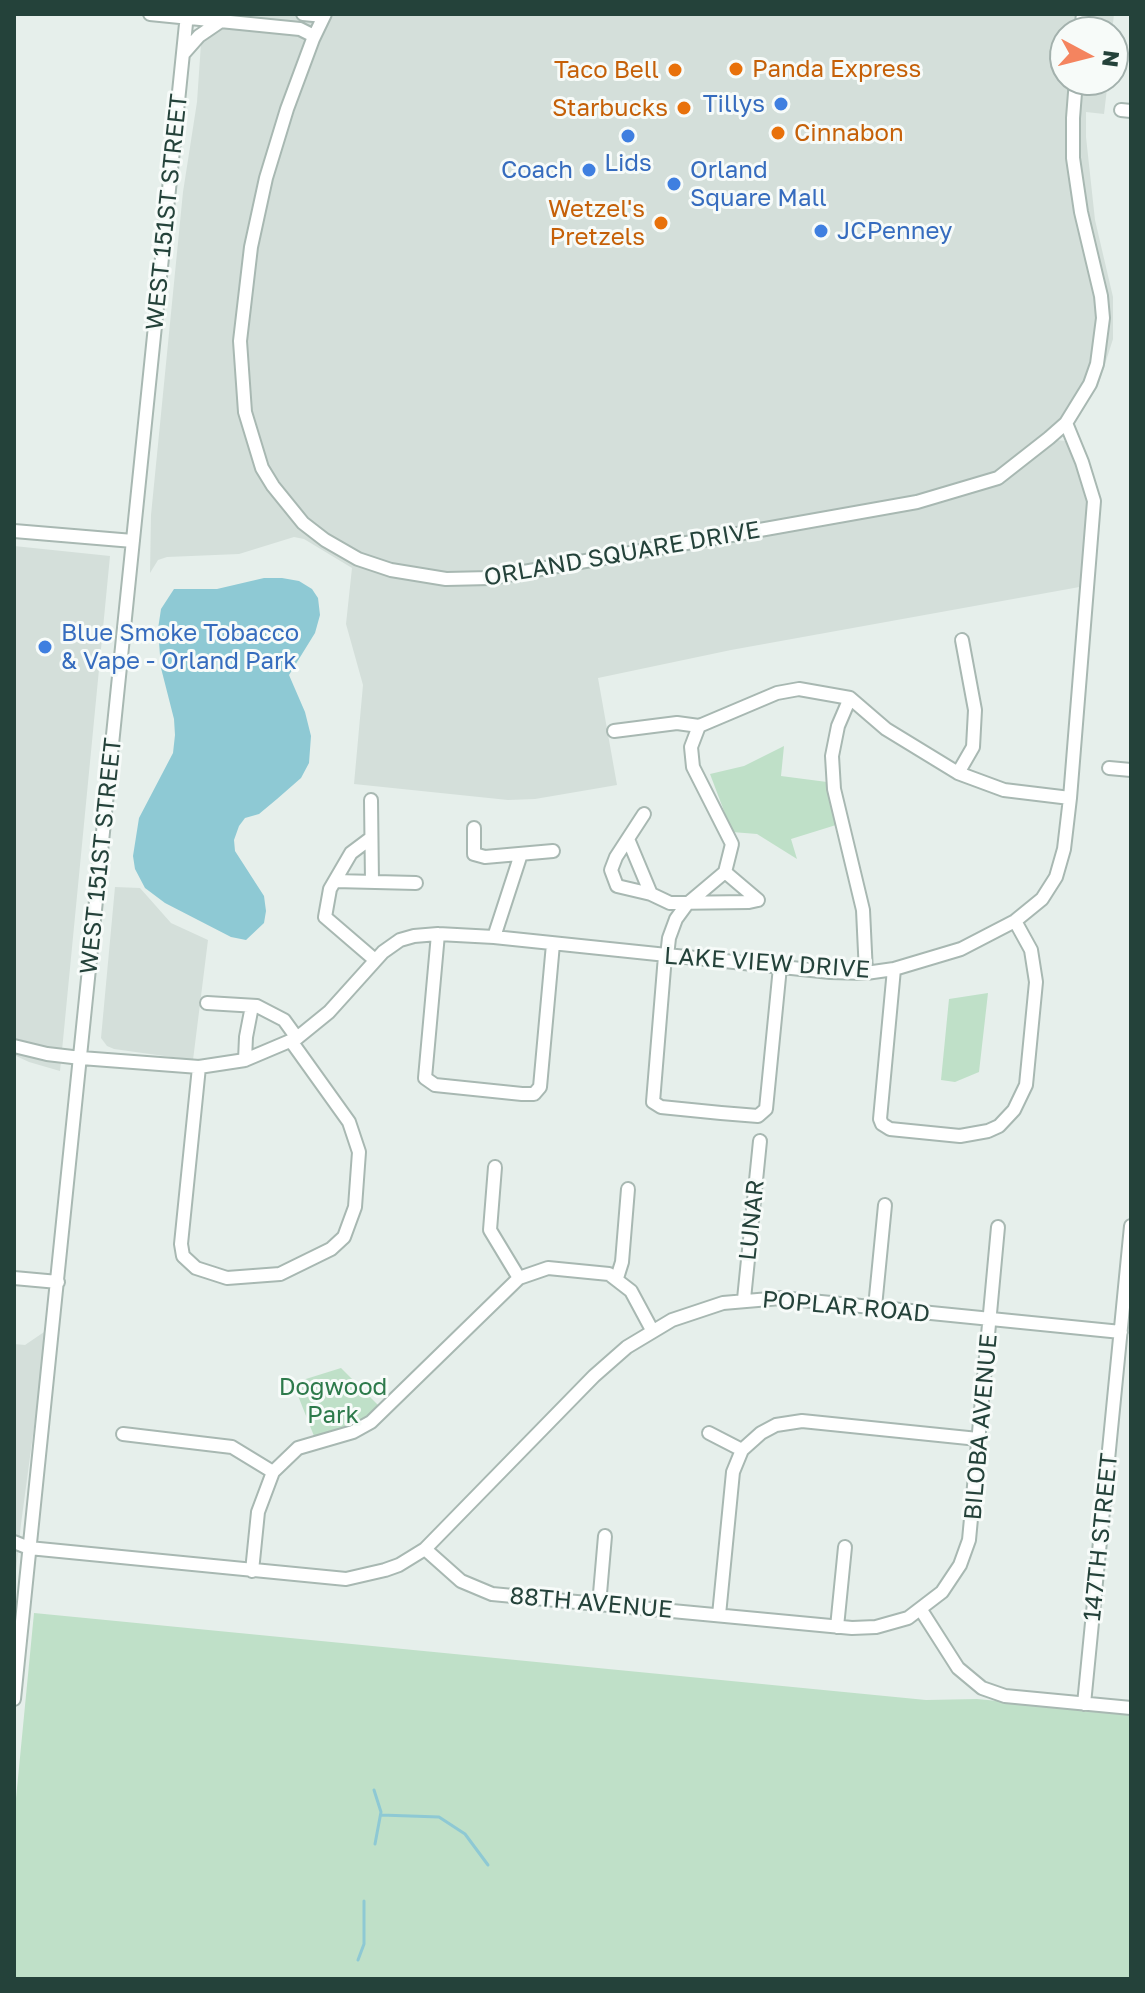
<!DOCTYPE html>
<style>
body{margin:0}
#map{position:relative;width:1145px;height:1993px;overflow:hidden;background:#e6efeb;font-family:"Golos Text",sans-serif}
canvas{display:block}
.frame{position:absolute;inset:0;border:16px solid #24423a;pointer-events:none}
.north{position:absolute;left:1049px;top:16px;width:80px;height:80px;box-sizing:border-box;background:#f7fbf9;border:2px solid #a3b1ad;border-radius:50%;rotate:97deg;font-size:22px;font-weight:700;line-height:32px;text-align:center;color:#24423a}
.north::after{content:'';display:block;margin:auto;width:28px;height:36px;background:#f4845f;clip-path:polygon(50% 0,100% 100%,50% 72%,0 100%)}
</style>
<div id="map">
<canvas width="1145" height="1993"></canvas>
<div class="frame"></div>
<div class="north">N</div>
</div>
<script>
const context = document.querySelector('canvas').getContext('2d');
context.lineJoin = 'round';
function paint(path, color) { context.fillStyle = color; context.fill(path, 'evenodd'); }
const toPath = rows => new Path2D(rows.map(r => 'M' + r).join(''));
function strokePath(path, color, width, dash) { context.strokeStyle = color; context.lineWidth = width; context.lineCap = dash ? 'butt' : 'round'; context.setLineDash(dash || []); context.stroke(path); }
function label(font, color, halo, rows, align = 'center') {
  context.font = font + ' "Golos Text",sans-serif'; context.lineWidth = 6; context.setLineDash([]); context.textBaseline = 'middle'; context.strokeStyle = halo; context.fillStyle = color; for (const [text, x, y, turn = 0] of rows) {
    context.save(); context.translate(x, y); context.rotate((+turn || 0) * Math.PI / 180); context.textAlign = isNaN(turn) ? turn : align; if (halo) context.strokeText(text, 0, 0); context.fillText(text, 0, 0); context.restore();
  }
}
paint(toPath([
 [203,14,1114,14,1112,32,1065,32,1065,80,1108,80,1104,114,1086,112,1086,137,1095,220,1113,297,1113,339,1098,386,1075,420,1056,440,1066,441,1070,444,1089,490,1085,586,731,650,598,678,617,785,535,799,508,800,354,784,363,685,346,624,352,568,304,539,294,537,239,554,167,557,158,560,150,573,151,515,183,192,197,102],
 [14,546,110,556,60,1071,29,1062,14,1055],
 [115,887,140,888,171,923,208,940,193,1060,114,1049,107,1046,101,1038],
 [47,1330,21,1524,14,1589,14,1344,25,1345]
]), '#d4dfda');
paint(toPath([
 [784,746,781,776,827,782,836,825,791,839,797,859,757,834,732,832,710,774,744,766],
 [988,993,979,1072,955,1082,941,1080,949,999],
 [341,1368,381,1408,349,1428,314,1436,293,1383],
 [34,1613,926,1700,977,1699,1131,1714,1131,1979,14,1979,14,1819]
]), '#bfe0c8');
paint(toPath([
 [264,578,282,578,299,581,312,589,318,598,320,615,315,633,289,675,305,712,311,736,309,763,301,778,277,799,259,814,245,818,239,826,234,840,235,851,264,896,266,911,264,923,246,940,231,937,165,903,145,888,135,869,133,856,139,818,173,753,175,735,174,719,161,668,158,629,161,609,174,589,217,589]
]), '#8ec9d4');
strokePath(toPath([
 [374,1790,381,1812,375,1844],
 [381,1815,439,1817,465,1834,488,1865],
 [358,1960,364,1944,364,1901]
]), '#8ec9d4', 3);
const minor = toPath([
 [150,14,300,29,314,36],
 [303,14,324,16],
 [325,14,313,39,287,109,266,178,251,247,240,341,245,412,262,468,273,486,303,523,325,540,358,559,391,570,446,579,490,578,917,502,998,478,1049,438,1066,423,1090,384,1097,364,1103,318,1101,296,1081,212,1073,158,1073,118,1076,80],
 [1081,32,1083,14],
 [184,53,199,36,221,21],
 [1121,110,1131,111],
 [14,531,133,541],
 [850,698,838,726,832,756,834,789,863,910,866,973],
 [614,731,677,723,699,726],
 [1109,768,1131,770],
 [958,773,973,747,975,710,962,640],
 [371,800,372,882],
 [644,814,616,857,611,870,617,886,651,894,670,903,749,902,758,900],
 [474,828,474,854,485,857,553,851],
 [371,838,351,853,330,889,325,917,375,960],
 [628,839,651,894],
 [725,872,758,900],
 [335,881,416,883],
 [438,934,425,1078,435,1085,522,1094,534,1094,540,1087,553,944],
 [494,937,521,854],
 [665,956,653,1102,661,1107,721,1113,758,1116,766,1109,780,967],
 [667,956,669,938,676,919,687,904,725,872,732,844,693,767,691,747,699,726,777,693,799,689,850,698,886,729,958,773,1004,790,1070,798],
 [894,969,880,1119,882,1124,890,1129,960,1136,988,1131,999,1126,1014,1110,1026,1085,1036,982,1031,950,1015,921],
 [207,1003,257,1006,284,1020,297,1038],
 [14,1046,47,1054,81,1058,199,1067,245,1060,297,1038,329,1012,383,952,400,940,414,936,438,934,494,937,830,972,866,973,894,969,961,949,1015,921,1042,899,1056,877,1064,849,1070,798,1094,501,1082,462,1066,423],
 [245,1060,246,1037,252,1006],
 [199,1067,181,1244,183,1256,196,1268,227,1278,280,1274,331,1249,344,1237,355,1207,359,1152,349,1122,291,1041],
 [495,1167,490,1230,519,1278],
 [14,1278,58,1282],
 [617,1278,622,1262,628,1189],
 [744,1299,760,1141],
 [875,1307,885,1205],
 [709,1433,742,1450],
 [123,1434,232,1447,273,1472],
 [14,1542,29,1548,346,1579,385,1570,399,1565,425,1549,594,1376,627,1347,672,1320,723,1303,781,1298,1121,1332],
 [425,1549,461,1581,492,1594,852,1628,876,1627,908,1618,942,1592,960,1565,969,1540,998,1227],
 [252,1571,258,1512,273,1472,298,1448,353,1432,371,1422,519,1278,548,1268,609,1274,631,1291,652,1330],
 [599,1605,605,1536],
 [921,1610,958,1668,982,1688,1005,1696,1131,1708],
 [719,1615,733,1472,742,1450,761,1433,776,1425,802,1421,978,1439],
 [837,1627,845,1547],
 [14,1699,187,14],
 [1084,1704,1131,1226]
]);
strokePath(minor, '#a8b8b2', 16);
strokePath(minor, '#fff', 12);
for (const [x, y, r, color] of [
 [736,69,8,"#e8710a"],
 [675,70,8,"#e8710a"],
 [781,104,8,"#3f7fe0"],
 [684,108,8,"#e8710a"],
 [778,133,8,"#e8710a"],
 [628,136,8,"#3f7fe0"],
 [589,170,8,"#3f7fe0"],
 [674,184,8,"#3f7fe0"],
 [661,223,8,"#e8710a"],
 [821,231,8,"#3f7fe0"],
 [45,647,8,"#3f7fe0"]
]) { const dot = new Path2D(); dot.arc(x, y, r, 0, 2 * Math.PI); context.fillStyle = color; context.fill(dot); strokePath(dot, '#f7fbf9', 3); }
label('24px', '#c56008', '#f7fbf9', [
 ["Panda Express",752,69,"left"],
 ["Taco Bell",659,70],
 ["Starbucks",668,108],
 ["Cinnabon",794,133,"left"],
 ["Wetzel's",645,209],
 ["Pretzels",645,237]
], 'right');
label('24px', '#366cbe', '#f7fbf9', [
 ["Tillys",765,104,"right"],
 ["Lids",628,163,"center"],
 ["Coach",573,170,"right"],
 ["Orland",690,170],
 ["Square Mall",690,198],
 ["JCPenney",837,231],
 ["Blue Smoke Tobacco",61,633],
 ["& Vape - Orland Park",61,661]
], 'left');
label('24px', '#24423a', '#f7fbf9', [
 ["WEST 151ST STREET",167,212,-84],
 ["ORLAND SQUARE DRIVE",622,554,-10],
 ["WEST 151ST STREET",101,856,-84],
 ["LAKE VIEW DRIVE",767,963,4],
 ["LUNAR",752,1220,-84],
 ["POPLAR ROAD",846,1307,5],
 ["BILOBA AVENUE",981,1427,-85],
 ["147TH STREET",1101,1537,-84],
 ["88TH AVENUE",591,1603,5]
]);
label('24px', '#2d7a4b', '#f7fbf9', [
 ["Dogwood",333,1387],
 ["Park",333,1415]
]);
</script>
